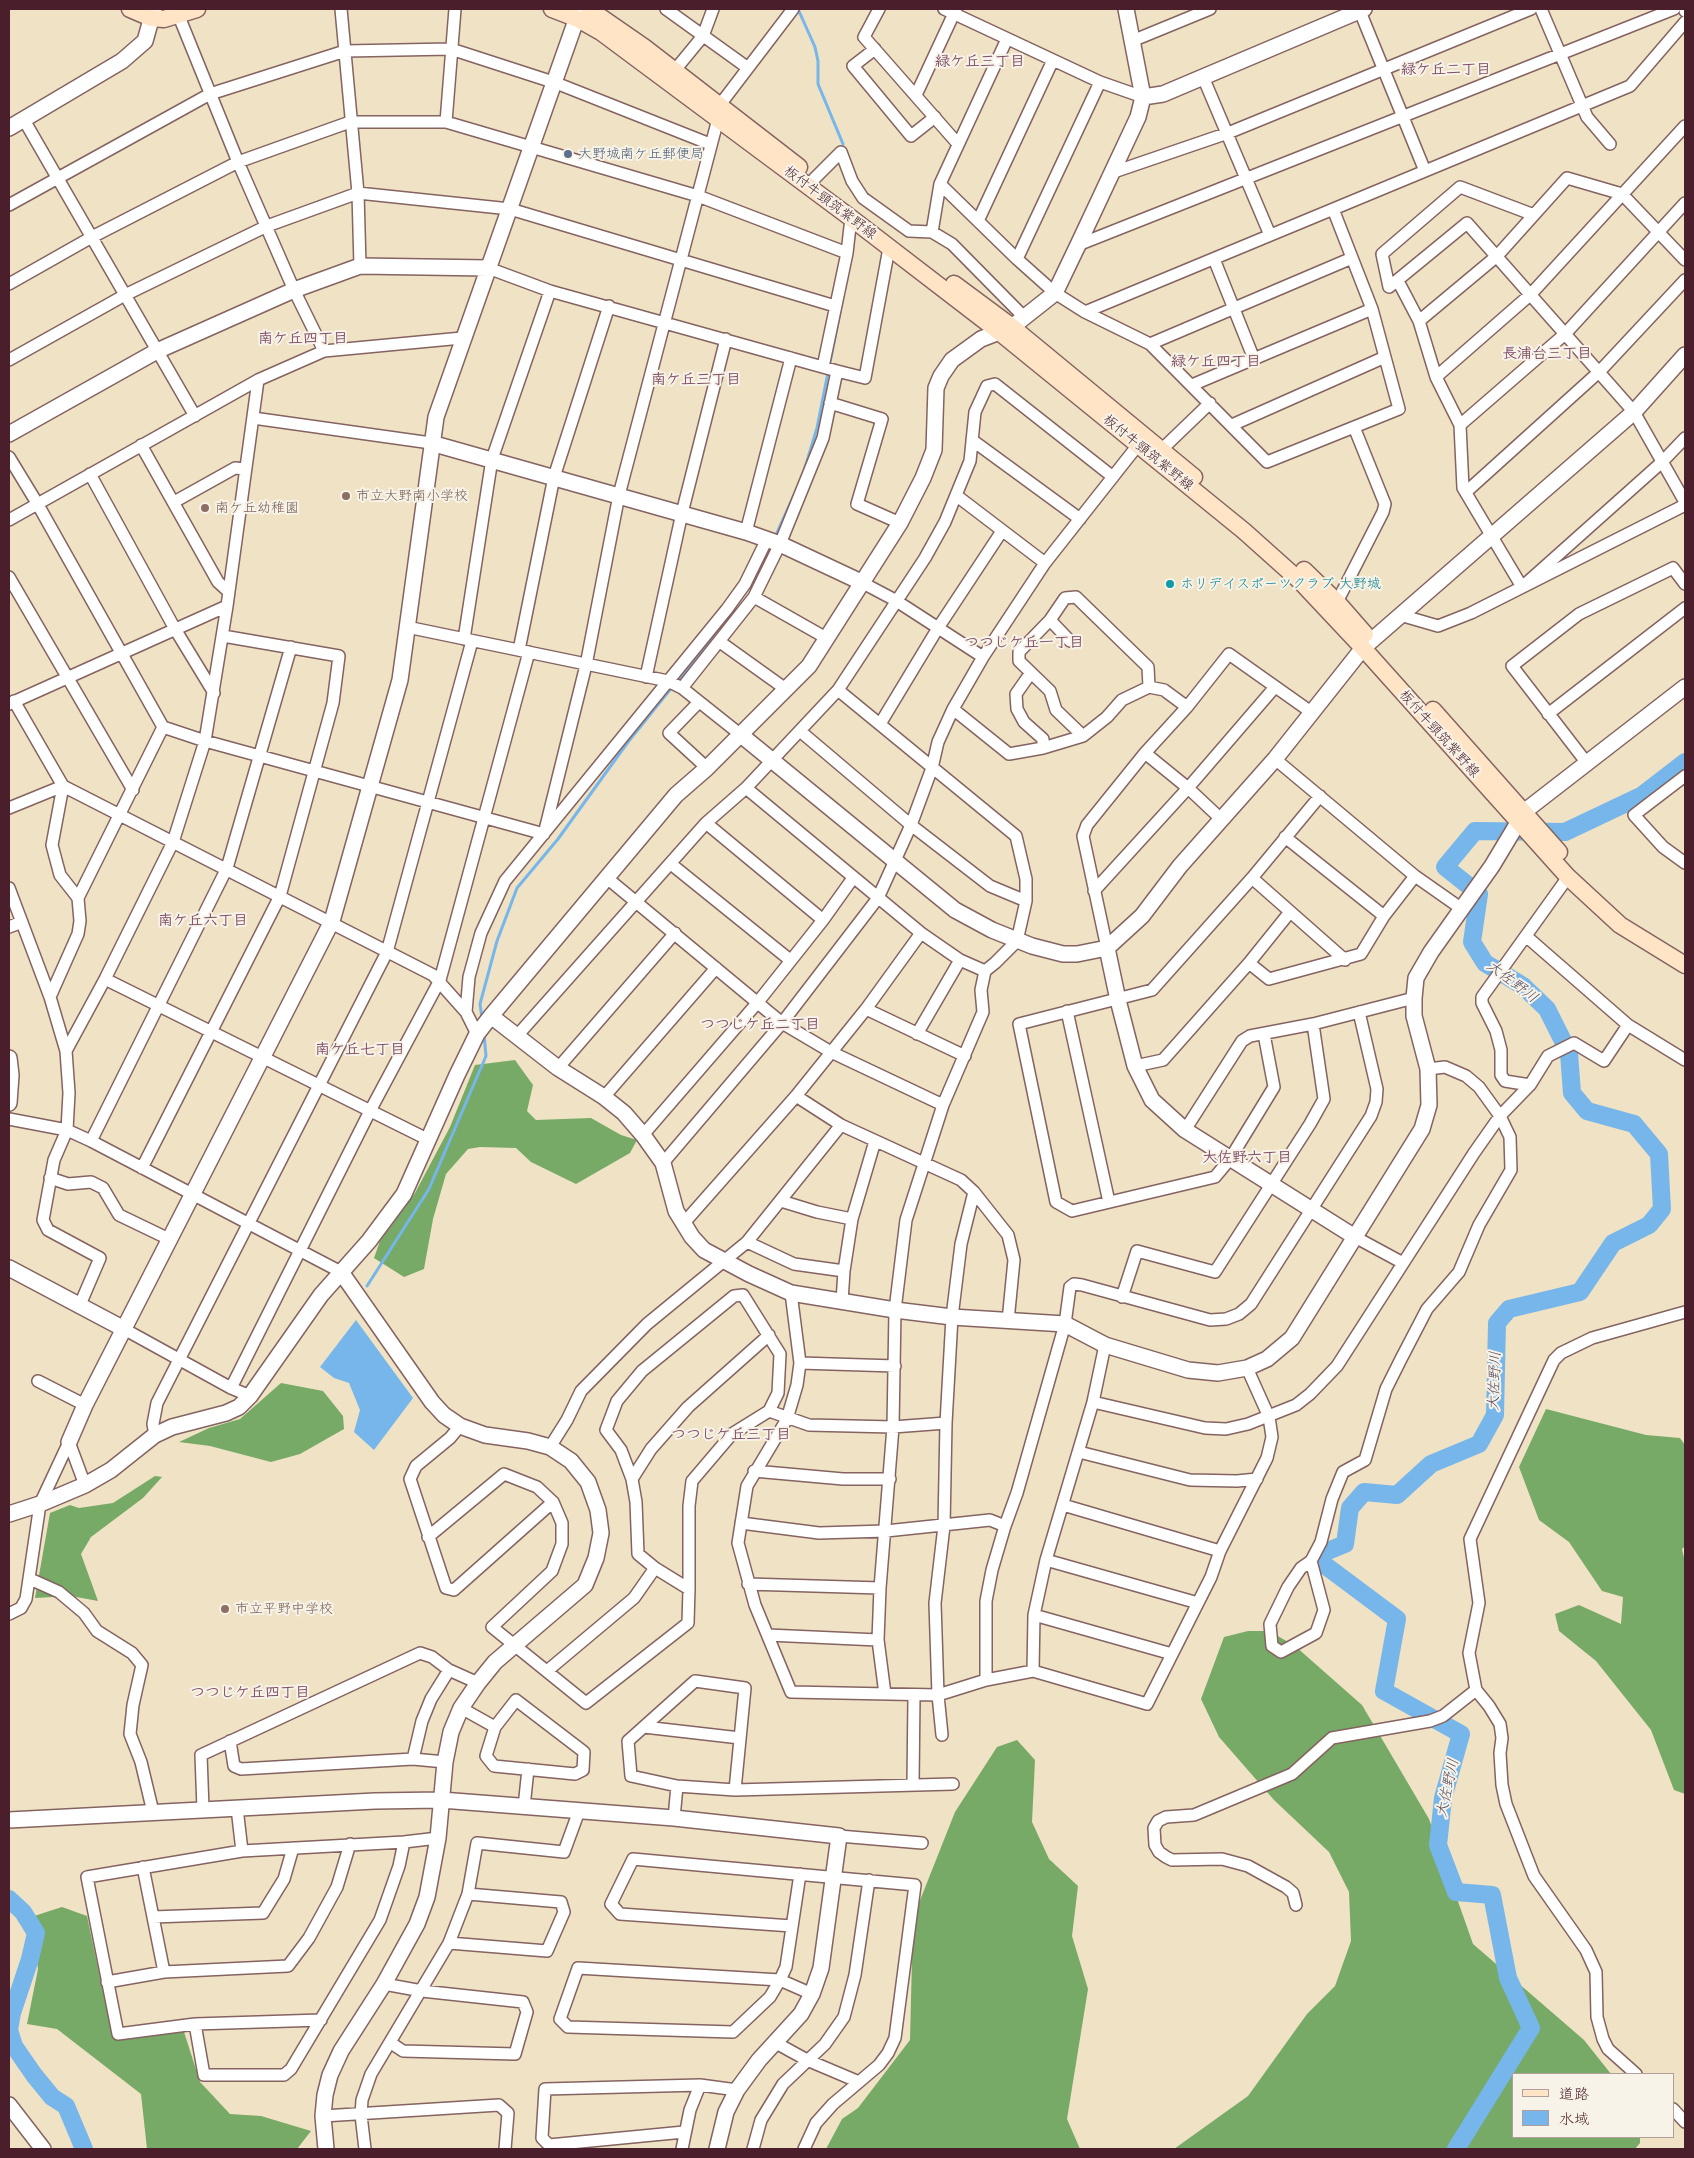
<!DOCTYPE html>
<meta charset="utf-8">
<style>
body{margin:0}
#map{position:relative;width:1694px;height:2158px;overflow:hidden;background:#f0e2c4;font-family:"Shantell Sans","Klee One",sans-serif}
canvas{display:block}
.frame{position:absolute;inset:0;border:10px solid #4a1f2b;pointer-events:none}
.legend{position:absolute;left:1512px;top:2073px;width:162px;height:65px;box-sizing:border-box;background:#f7f3e8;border:1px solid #b29e9c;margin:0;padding:6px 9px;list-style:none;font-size:15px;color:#4a1f2b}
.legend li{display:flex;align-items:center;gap:10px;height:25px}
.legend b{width:25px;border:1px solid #b29e9c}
</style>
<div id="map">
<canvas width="1694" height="2158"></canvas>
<div class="frame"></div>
<ul class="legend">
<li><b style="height:6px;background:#ffe4c6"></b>道路</li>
<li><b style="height:14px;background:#76b6ea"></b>水域</li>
</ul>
</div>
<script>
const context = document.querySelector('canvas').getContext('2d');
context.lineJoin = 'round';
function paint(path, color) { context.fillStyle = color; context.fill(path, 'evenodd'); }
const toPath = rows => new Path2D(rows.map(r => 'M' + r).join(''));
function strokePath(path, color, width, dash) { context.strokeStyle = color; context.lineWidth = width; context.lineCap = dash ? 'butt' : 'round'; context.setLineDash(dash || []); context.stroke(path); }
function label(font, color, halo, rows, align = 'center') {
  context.font = font + ' "Shantell Sans","Klee One",sans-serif'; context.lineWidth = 4; context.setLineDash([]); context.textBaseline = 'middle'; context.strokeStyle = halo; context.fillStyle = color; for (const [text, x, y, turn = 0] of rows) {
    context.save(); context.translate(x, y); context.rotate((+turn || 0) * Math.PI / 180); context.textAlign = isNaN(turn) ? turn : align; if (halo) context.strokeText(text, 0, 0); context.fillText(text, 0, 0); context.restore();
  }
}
paint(toPath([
 [515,1060,533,1085,527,1111,536,1120,591,1118,621,1135,637,1140,630,1153,576,1184,531,1162,516,1148,480,1147,468,1149,446,1174,433,1219,424,1269,404,1277,374,1258,380,1241,415,1193,450,1127,475,1065],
 [281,1383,323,1391,343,1416,344,1429,300,1454,271,1462,210,1446,179,1442,209,1428,240,1419],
 [1546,1409,1646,1435,1680,1438,1685,1445,1685,1546,1682,1549,1685,1562,1685,1794,1674,1790,1651,1730,1596,1661,1559,1631,1555,1614,1579,1605,1621,1624,1623,1597,1602,1591,1569,1542,1539,1520,1519,1467],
 [155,1476,162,1477,143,1498,91,1537,81,1554,98,1601,71,1596,35,1598,50,1513,70,1505,79,1508,113,1503],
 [1248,1631,1269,1631,1295,1646,1362,1705,1429,1819,1473,1944,1584,2040,1611,2074,1513,2074,1513,2137,1640,2137,1640,2143,1635,2149,1174,2149,1248,2096,1307,2014,1335,1986,1351,1941,1349,1892,1329,1852,1274,1800,1219,1737,1201,1699,1224,1637],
 [1017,1740,1035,1760,1032,1822,1049,1859,1078,1886,1072,1936,1088,1989,1067,2119,1080,2149,826,2149,842,2119,858,2108,910,2040,913,1918,955,1812,997,1747],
 [62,1907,87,1916,112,2034,184,2032,200,2082,230,2114,261,2116,311,2131,297,2149,147,2149,141,2094,57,2029,27,2024,38,1969,31,1917]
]), '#76aa66');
paint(toPath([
 [356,1320,413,1398,374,1450,354,1432,360,1410,349,1383,334,1378,320,1367]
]), '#76b6ea');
strokePath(toPath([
 [798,9,815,47,818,61,818,84,843,144],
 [804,471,817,428,842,302],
 [775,537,794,495],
 [748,588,771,545],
 [677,682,718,629],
 [482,1018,480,1004,497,941,517,888,558,839,628,742,673,686],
 [367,1286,429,1189,486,1056,484,1034]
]), '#76b6ea', 3);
strokePath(toPath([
 [9,1899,23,1912,36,1933,30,1959,12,2013,9,2030,14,2046,34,2075,52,2097,66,2106,84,2149],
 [1456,2149,1531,2028,1508,1978,1492,1895,1456,1892,1438,1845,1443,1798,1461,1734,1384,1691,1397,1619,1322,1563,1323,1553,1345,1544,1350,1508,1364,1492,1397,1495,1431,1464,1479,1444,1495,1415,1497,1323,1509,1309,1580,1292,1613,1243,1649,1225,1662,1209,1659,1154,1634,1124,1587,1111,1572,1093,1569,1053,1547,1009,1523,986,1485,963,1472,942,1479,894,1445,867,1475,831,1565,832,1641,796,1685,762]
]), '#76b6ea', 18);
const minor = toPath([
 [176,9,238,162,294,290,324,351],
 [341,9,358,193,360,266],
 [666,9,748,68],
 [879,9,864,37,958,144],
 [944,9,1100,82,1143,97],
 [1359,9,1425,171],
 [1541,9,1587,117,1610,144],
 [1685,9,1685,11],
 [1007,39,940,184,1017,259,1055,293,1085,312,1150,344,1267,462,1399,409,1372,309,1333,209],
 [1132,41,1210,9],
 [875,49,853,66,911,136,935,117],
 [675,70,703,36,713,9],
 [1203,77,1270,235],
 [916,95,956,9],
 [719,106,793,9],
 [24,120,195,416],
 [446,122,455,9],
 [1111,173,1228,133,1531,9],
 [814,179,841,152,852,181,863,198,909,231,932,232,952,244,1025,318],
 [9,205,210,94,345,51,451,49,556,83,710,144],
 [1534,215,1460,187,1382,254,1389,287,1467,223,1634,412,1685,502],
 [978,221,1053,60],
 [932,232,940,184],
 [1078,245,1674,9],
 [1017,259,1100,82],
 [1214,259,1254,359],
 [488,268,550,291,837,371,823,438,780,544,754,597,682,688],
 [1398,281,1419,321,1436,377,1460,425,1463,488,1522,587,1662,462,1685,438],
 [9,284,92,237,238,162,350,122,446,122,698,196,847,253],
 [1085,312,1630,86,1685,22],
 [1419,321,1497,256,1567,178,1622,194,1685,260],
 [1150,344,1352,258],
 [9,360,125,295,267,226,358,193,510,209,835,306],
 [823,367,847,253,851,218],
 [837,371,865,378,889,248],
 [1436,377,1531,294,1685,126],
 [1192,385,1372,309],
 [830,403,882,419,857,504,900,523],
 [253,418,431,443],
 [1232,425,1385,357],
 [1460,425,1565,334,1685,203],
 [972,440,1080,519],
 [141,445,218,582,229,592],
 [1157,454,1210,403],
 [9,457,37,503,163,727,205,741,544,834],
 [90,474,175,629,214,693],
 [1466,492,1600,371,1685,280],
 [957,496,1045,563],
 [174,502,235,468,245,469],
 [9,520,258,380,324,351,462,338],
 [746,532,791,358],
 [9,577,133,790],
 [861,582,895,600,983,657],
 [754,597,828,639],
 [1337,602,1383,512,1385,504,1354,427],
 [1400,615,1438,626,1471,613,1685,505],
 [1050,620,1070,641],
 [407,627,668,681,682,688,741,735],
 [464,639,492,459,550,291],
 [720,642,787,690],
 [519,650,554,477,609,306],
 [1030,674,1016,694,1017,709,1024,722,1043,739,1043,748],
 [646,677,682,513,726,339],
 [838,690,1016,836,1026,879,1026,901,1017,941,995,963,985,971,981,990,983,1012,943,1105,906,1220,895,1310,893,1427,880,1588,878,1640,885,1694],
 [14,701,63,786,433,975,466,1012,477,1034],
 [699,702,669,733,707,768],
 [9,704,227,606,258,380],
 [953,709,1009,754,1043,748,1083,736,1107,717,1122,700,1149,687,1164,690,1187,707],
 [1548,714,1685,608],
 [880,724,938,628,1002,531],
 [800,731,911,825,990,886,1026,901],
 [1083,736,1056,710,1050,691,1019,661,1019,652,1050,620,1065,598,1076,597,1148,667,1149,687],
 [1145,753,1188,788,1221,819],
 [1275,759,1415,876,1462,909],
 [1586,762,1512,666,1579,614,1673,568,1685,584],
 [1685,776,1634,815,1663,847,1685,863],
 [746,788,921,933,960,960,985,971],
 [9,808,63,786],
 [706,823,823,920],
 [544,834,586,665,619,495,718,119],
 [1285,837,1384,916],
 [671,864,790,960],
 [1568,877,1482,997,1482,1003,1496,1031,1501,1050,1501,1075,1505,1081,1530,1085,1548,1056,1574,1043,1604,1061,1628,1025],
 [607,878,782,1023,831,1052,943,1105],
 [1252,878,1345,960],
 [9,888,50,997,66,1051,69,1093,67,1130,54,1160,43,1220,48,1230,100,1258,79,1307],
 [1094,891,1188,788,1275,687],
 [78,898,163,727],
 [9,927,22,922],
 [1527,937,1628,1025,1685,1060],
 [1107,948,1083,836,1087,825,1145,753,1187,707,1229,654,1311,712],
 [1249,963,1269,979,1361,954,1384,916,1415,876],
 [105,979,427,1139],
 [50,997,78,934,80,921,78,898,60,875,52,845,63,786],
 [866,1009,965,1056],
 [1067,1011,1109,1202],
 [466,1012,469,977,481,933,505,881,727,609,745,584,767,539],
 [917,1034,960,960],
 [1264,1034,1274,1087,1230,1159,1215,1177,1072,1211,1056,1202,1019,1024,1152,990,1252,878,1320,796],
 [516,1037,706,823,746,788,838,690,925,558,945,522,970,461,975,412,987,386,995,384,1113,477],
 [66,1051,105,979,173,842,205,741,227,606],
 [1135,1066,1163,1060,1249,963,1290,912],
 [558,1068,675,933],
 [796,1096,841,1125,961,1180,974,1192,1008,1235,1014,1260,1008,1321],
 [604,1097,716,968],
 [9,1119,67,1130,91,1141,341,1272],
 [1185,1130,1242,1041,1250,1036,1313,1024,1414,998],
 [643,1135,758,1002,823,920,853,878],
 [91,1141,227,868,291,647],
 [663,1163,782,1023,878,898,911,825,932,768,938,742,953,709,983,657,1045,563,1138,445],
 [142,1168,280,896,333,703,339,656,223,636],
 [50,1178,68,1184,91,1182,103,1188,119,1215,171,1240],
 [781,1201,817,1212,852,1219],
 [683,1224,796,1096,866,1009,921,933],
 [1355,1237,1403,1263],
 [747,1242,794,1264,844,1271],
 [791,1293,800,1363,797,1385,787,1419,747,1486,738,1543,755,1605,791,1692,938,1695,986,1680,1033,1671,1147,1704,1211,1577,1220,1551,1267,1458,1272,1437,1269,1417,1247,1368],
 [1122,1297,1137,1251,1215,1272,1310,1124,1324,1099,1313,1024],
 [842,1301,844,1271,852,1219,875,1141],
 [124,1329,231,1388,250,1396],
 [800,1363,895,1366],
 [38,1381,85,1405],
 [231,1388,370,1111,440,980,529,652],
 [1093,1402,1205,1428,1226,1429,1248,1424,1296,1405,1310,1394,1337,1366,1474,1153,1500,1116,1530,1085],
 [769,1411,809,1425,893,1427,946,1423],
 [460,1426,450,1438,416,1466,410,1479,446,1588,454,1590,553,1502],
 [155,1435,153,1424,157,1403,387,952,472,641],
 [69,1442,85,1485],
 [550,1447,567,1420,581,1391,647,1324,747,1242,841,1125],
 [1079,1452,1190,1480,1237,1481,1257,1479],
 [754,1471,843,1479,890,1479],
 [632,1479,651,1449,688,1407,769,1335],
 [1063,1505,1220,1551],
 [741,1523,819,1533,886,1531,990,1520,1005,1526],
 [428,1537,504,1474,537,1487,553,1502,562,1523,562,1544,552,1571,492,1627,586,1703,688,1623,689,1589,689,1506,692,1481,732,1434,769,1411,778,1393,780,1354,743,1295,734,1296,642,1371,617,1401,606,1430,621,1450,632,1479,636,1502,638,1554,655,1568,689,1589],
 [1046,1560,1198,1603],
 [1311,1561,1321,1542,1332,1499,1343,1472,1365,1460,1386,1389,1401,1359,1427,1309,1459,1272,1479,1225,1511,1170,1510,1137,1500,1116,1479,1087,1466,1076,1445,1067,1428,1069],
 [1311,1561,1324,1610,1316,1633,1281,1652,1272,1646,1270,1624,1288,1587,1301,1568,1311,1561],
 [30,1579,59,1592,84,1613,97,1631,132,1653,142,1665,133,1705,130,1734,141,1762,153,1812],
 [748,1584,880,1588],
 [9,1614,21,1608,26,1599,40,1504,69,1442],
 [1034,1615,1172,1654],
 [768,1635,878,1640],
 [547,1671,634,1598,655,1568],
 [1033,1671,1034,1615,1046,1560,1093,1402,1105,1345],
 [986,1680,986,1601,992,1570,1005,1526,1017,1493,1065,1324,1070,1287,1074,1284,1082,1285,1210,1320,1226,1319,1239,1314,1251,1304,1371,1116,1376,1102,1377,1089,1359,1012],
 [516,1700,584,1752,583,1770,575,1774,494,1766,486,1756,495,1727,516,1700],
 [461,1708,495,1727],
 [644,1727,740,1738],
 [942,1735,938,1695,935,1603,944,1526,946,1423,952,1317,961,1244,974,1192],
 [230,1741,234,1766,241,1769,413,1759,445,1762],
 [413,1759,422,1721,431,1699,449,1670],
 [913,1784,914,1696],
 [735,1790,745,1688,695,1681,628,1741,631,1776,677,1786,735,1790,953,1784],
 [524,1807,528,1769],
 [237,1808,242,1851],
 [203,1809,201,1755,420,1653,432,1657,449,1670,478,1683],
 [674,1818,677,1786],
 [839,1836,922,1843],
 [143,1867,164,1972],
 [800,1874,786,1967,780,1980,770,1997,733,2032,568,2027,560,2019,578,1968,780,1980,812,1994],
 [1296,1905,1293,1893,1286,1887,1248,1866,1222,1859,1172,1860,1166,1857,1159,1852,1155,1845,1154,1828,1158,1821,1166,1817,1194,1815,1292,1774,1332,1738,1430,1721,1443,1716,1476,1690],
 [153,1917,263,1913,284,1879,293,1848],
 [792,1926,620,1914,611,1904,633,1859,915,1885,895,2038,888,2053,879,2065,833,2104,816,2123,804,2149],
 [449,1943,547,1951,564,1912,561,1902,468,1894],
 [107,1982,164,1972,288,1966,309,1938,337,1887,350,1844],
 [384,1984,422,1991,523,2002,527,2012,515,2054,403,2051,391,2043],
 [321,2020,195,2024,118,2034,87,1877,242,1851,404,1842,438,1838],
 [195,2024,204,2075,284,2075,291,2069,380,1920,399,1866,404,1842],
 [776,2043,807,2060,859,2082],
 [1636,2074,1608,2049,1603,2039,1597,2017,1596,1972,1586,1950,1534,1876,1506,1804,1502,1785,1500,1753,1502,1738,1500,1724,1489,1706,1476,1690,1469,1653,1479,1603,1470,1539,1554,1360,1561,1353,1592,1338,1685,1312],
 [1673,2109,1685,2122],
 [323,2116,499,2105,508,2113,505,2149],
 [684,2132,549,2145,542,2138,545,2089,700,2085,737,2090],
 [365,2149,361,2115,362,2100,371,2074,449,1943,468,1894,477,1843,564,1852,579,1811],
 [682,2149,690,2110,700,2085],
 [753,2149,761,2120,783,2084,825,2044,844,2017,855,1975,869,1880]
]);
const tertiary = toPath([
 [1143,97,1163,94,1364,9],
 [9,128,122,61,145,41,154,9],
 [9,434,157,351,294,290,360,266,488,268],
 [431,443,746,532,780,544,861,582],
 [741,735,955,910,992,930,1032,946,1063,954,1077,954,1107,948,1142,916,1180,866,1275,759,1363,648,1634,412,1685,355],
 [1107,948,1118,1000,1135,1066,1152,1100,1185,1130,1355,1237],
 [491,1016,558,1068,604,1097,624,1113,643,1135,663,1163,676,1211,692,1237,704,1250,749,1274,791,1293,895,1310,952,1317,1065,1324,1105,1345,1188,1370,1218,1373,1247,1368,1267,1359,1292,1338,1422,1129,1429,1105,1428,1069,1414,1016,1414,998,1416,978,1431,952,1492,866,1525,811,1685,687],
 [9,1058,11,1075,9,1103],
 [9,1268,124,1329],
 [69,1442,85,1405,332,921,400,680,436,417,580,9],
 [9,1514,40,1504,85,1485,111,1470,155,1435,172,1427,226,1413,239,1407,250,1396,321,1295,369,1241,404,1194,457,1075,477,1034,491,1016,676,795,707,768,809,666,900,523,923,478,934,450,936,388,941,376,952,360,981,339,1012,327,1055,293,1078,245,1138,117,1143,97,1126,9],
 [9,1820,375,1801,441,1800,674,1818,839,1836,821,1968,812,1994,801,2014,759,2060,737,2090,726,2112,717,2149],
 [9,2105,43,2149],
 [326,2149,323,2116,325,2095,330,2075,341,2051,384,1984,417,1924,427,1897,438,1838,445,1762,451,1732,461,1708,478,1683,495,1662,585,1585,596,1558,601,1533,598,1510,588,1482,571,1461,550,1447,528,1441,485,1435,460,1426,444,1415,432,1402,341,1272]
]);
const secondary = toPath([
 [130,9,151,18,164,19,197,9],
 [552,9,578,19,601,32,851,218,998,331,1244,531,1301,582,1363,648,1568,877,1620,925,1685,965],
 [589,9,644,47,799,167],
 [954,284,1012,327,1194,477],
 [1304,570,1337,602,1365,634],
 [1433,710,1559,852]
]);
strokePath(minor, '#846361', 14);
strokePath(tertiary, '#846361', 18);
strokePath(secondary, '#846361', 19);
strokePath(minor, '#fff', 11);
strokePath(tertiary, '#fff', 15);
strokePath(secondary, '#ffe4c6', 16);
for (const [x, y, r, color] of [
 [568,154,5,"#5c6f8a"],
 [346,496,5,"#8d6e63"],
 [205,508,5,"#8d6e63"],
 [1170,584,5,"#0f9aa8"],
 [225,1609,5,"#8d6e63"]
]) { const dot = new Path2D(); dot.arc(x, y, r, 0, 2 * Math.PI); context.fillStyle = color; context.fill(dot); strokePath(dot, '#f7f3e8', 2); }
label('14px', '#4e5e75', '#f7f3e8', [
 ["大野城南ケ丘郵便局",578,154]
], 'left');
label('14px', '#4a1f2b', '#f7f3e8', [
 ["板付牛頸筑紫野線",830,203,37],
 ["板付牛頸筑紫野線",1148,453,39],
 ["板付牛頸筑紫野線",1439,734,48]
]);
label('14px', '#785e54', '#f7f3e8', [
 ["市立大野南小学校",356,496],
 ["南ケ丘幼稚園",215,508],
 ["市立平野中学校",235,1609]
], 'left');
label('14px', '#0d838f', '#f7f3e8', [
 ["ホリデイスポーツクラブ 大野城",1180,584]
], 'left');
label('bold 15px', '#804f68', '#f7f3e8', [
 ["緑ケ丘三丁目",980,62],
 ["緑ケ丘二丁目",1446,70],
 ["南ケ丘四丁目",303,339],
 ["長浦台三丁目",1547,354],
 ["緑ケ丘四丁目",1216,362],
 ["南ケ丘三丁目",696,380],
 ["つつじケ丘一丁目",1024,643],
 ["南ケ丘六丁目",203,921],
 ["つつじケ丘二丁目",760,1025],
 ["南ケ丘七丁目",360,1050],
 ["大佐野六丁目",1247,1158],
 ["つつじケ丘三丁目",731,1435],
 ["つつじケ丘四丁目",250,1693]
]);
label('italic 15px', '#574c64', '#f7f3e8', [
 ["大佐野川",1512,982,37],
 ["大佐野川",1495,1381,-88],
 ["大佐野川",1448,1788,-78]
]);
</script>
